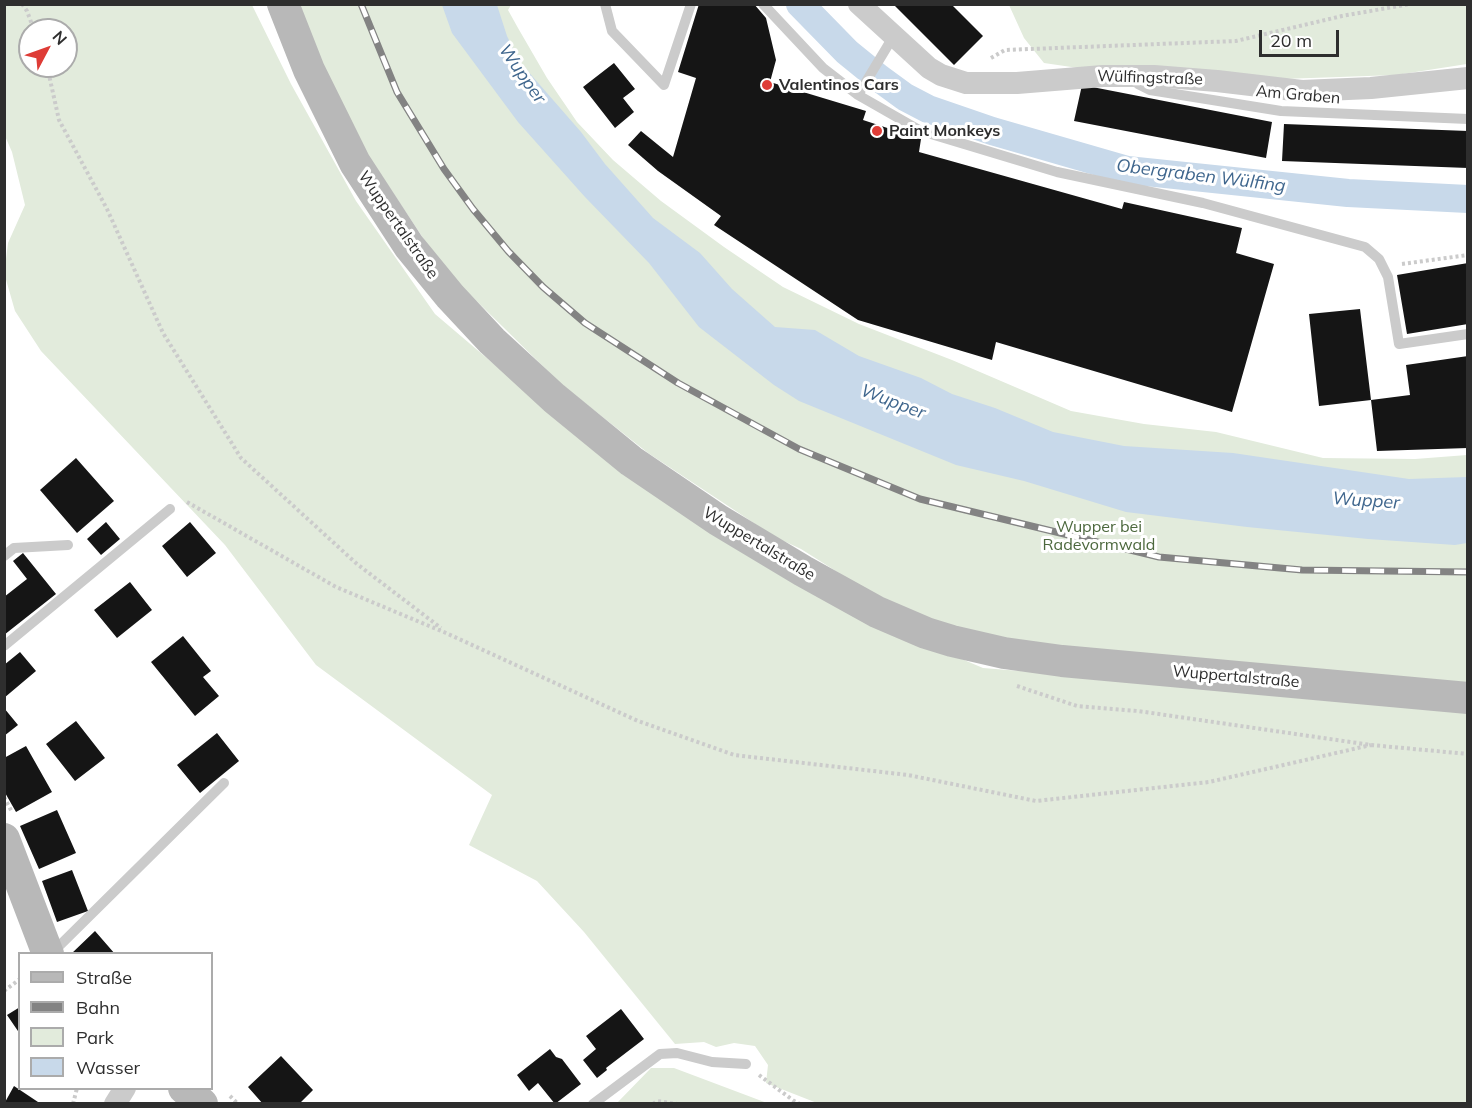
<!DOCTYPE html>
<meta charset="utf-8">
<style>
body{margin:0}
#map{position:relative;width:1472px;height:1108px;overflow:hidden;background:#fff;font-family:Mulish,sans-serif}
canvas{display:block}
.frame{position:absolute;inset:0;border:6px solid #2e2e2e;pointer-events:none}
.legend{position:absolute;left:18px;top:952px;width:195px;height:138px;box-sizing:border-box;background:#fff;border:2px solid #ababab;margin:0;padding:8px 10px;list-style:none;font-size:18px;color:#2e2e2e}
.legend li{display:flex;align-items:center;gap:12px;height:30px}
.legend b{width:30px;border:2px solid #ababab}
.north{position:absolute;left:18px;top:18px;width:60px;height:60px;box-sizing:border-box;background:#fff;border:2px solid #ababab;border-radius:50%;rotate:49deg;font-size:16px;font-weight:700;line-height:24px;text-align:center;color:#2e2e2e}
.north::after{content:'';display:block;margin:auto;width:21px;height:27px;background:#de3c36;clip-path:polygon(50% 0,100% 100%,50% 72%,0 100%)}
.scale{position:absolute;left:1259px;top:30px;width:80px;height:27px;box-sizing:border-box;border:3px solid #2e2e2e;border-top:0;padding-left:8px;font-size:18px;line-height:21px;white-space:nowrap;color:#2e2e2e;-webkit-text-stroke:4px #fff;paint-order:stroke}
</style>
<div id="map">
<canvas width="1472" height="1108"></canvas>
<div class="frame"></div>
<ul class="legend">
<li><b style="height:8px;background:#b8b8b8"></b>Straße</li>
<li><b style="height:8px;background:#838383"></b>Bahn</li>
<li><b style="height:16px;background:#e2ebdc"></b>Park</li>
<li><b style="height:16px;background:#c8d9ea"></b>Wasser</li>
</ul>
<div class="north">N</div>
<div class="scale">20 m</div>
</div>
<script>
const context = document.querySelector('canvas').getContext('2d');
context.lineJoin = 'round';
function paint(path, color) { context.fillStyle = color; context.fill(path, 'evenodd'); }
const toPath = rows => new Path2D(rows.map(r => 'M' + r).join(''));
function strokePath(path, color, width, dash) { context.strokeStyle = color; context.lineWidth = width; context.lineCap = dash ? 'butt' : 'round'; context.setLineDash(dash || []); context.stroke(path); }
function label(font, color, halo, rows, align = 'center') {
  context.font = font + ' Mulish,sans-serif'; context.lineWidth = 6; context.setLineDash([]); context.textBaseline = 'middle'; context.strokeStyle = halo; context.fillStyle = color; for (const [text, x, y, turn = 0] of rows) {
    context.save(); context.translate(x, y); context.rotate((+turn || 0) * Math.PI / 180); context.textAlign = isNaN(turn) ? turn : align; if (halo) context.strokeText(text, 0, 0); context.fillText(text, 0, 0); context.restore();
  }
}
paint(toPath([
 [4,5,252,5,291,84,356,201,435,314,616,468,886,627,983,668,1467,707,1467,1103,817,1103,766,1083,768,1065,755,1046,734,1043,716,1047,704,1042,675,1044,584,932,537,881,469,845,492,795,316,665,225,545,41,351,15,311,5,276,5,267,8,243,25,205,12,152,5,136],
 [30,30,66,30,66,66,30,66],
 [299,5,511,5,508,10,518,28,547,78,577,122,613,160,661,201,724,247,783,287,859,324,952,360,1071,411,1144,424,1216,432,1323,458,1415,459,1467,455,1467,683,1314,678,987,637,912,613,850,580,801,549,775,537,648,453,561,384,443,268,346,122],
 [1009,5,1467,5,1467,64,1396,75,1254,80,1092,70,1044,63,1024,38],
 [651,1068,674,1068,767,1103,617,1103]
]), '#e2ebdc');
paint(toPath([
 [442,5,497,5,507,36,519,61,581,132,605,164,653,218,700,253,732,289,775,327,815,330,859,356,921,378,952,394,995,408,1053,432,1124,446,1233,453,1409,479,1467,477,1467,543,1455,545,1368,539,1247,527,1126,512,1024,481,956,465,799,401,774,385,699,327,649,263,585,197,518,122,452,33]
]), '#c8d9ea');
strokePath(toPath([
 [800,4,847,52,879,78,905,97,928,109,992,131,1127,170,1348,193,1468,199]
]), '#c8d9ea', 28);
paint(toPath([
 [699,4,754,4,766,18,776,60,770,82,866,111,863,120,921,139,919,152,1122,209,1124,202,1242,228,1236,253,1274,264,1232,412,996,342,992,360,858,320,714,225,721,216,658,171,628,145,641,131,673,157,696,78,678,72],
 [893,4,951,4,983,36,954,65],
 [614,63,635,89,623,98,634,112,615,128,583,87],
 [1082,85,1272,122,1266,158,1074,121],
 [1284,124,1468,131,1468,168,1282,161],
 [1468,263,1468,324,1407,334,1397,275],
 [1360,309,1371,400,1410,395,1406,365,1468,356,1468,448,1377,451,1371,400,1319,406,1309,314],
 [76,458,114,501,77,533,40,490],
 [106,522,120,539,101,555,87,539],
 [190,522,216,553,187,577,162,546],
 [23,553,56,594,4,635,4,597,27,579,13,561],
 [130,582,152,610,117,638,94,610],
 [183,636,211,671,203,677,219,696,195,716,151,662],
 [20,652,36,671,4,698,4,665],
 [4,708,18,725,4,736],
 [76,721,105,758,75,781,46,744],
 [217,733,239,761,200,793,177,765],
 [26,746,52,792,16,812,4,791,4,758],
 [57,810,76,853,39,869,20,826],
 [72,870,88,911,57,922,42,881],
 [95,931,115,954,71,954],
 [20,1007,20,1034,7,1015],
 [621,1009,644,1039,606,1068,607,1070,597,1078,583,1060,596,1049,586,1036],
 [550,1049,556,1057,562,1059,581,1084,555,1104,538,1083,529,1091,517,1075],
 [281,1056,313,1090,299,1104,263,1104,248,1087],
 [14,1086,41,1104,4,1104]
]), '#151515');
strokePath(toPath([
 [22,4,27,11,34,30],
 [991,58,1005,50,1236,41,1342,16,1410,4],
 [47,66,59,120,107,209,163,333,241,458,357,564,441,628],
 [1402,264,1468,255],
 [187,502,336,587,446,633,638,721,734,755,908,775,1036,801,1209,782,1371,745],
 [1017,686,1077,706,1138,711,1371,745,1468,754],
 [4,797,12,812],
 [4,991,20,979],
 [759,1075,794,1101,800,1104],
 [230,1096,238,1104],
 [73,1104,77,1088],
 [653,1104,657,1101,677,1104]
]), '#cbcbcb', 4, [3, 3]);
strokePath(toPath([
 [605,4,612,31,664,85,691,4],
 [763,4,823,68,858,95,921,131,1057,172,1203,203,1365,247,1379,259,1388,277,1399,344,1468,334],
 [1134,79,1138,84,1150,90,1281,111,1468,119],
 [858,95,893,37],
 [4,556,14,548,68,545],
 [4,646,170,509],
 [51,954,224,783],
 [593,1104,660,1054,677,1053,712,1062,746,1064]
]), '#cbcbcb', 10);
strokePath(toPath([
 [859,4,929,68,941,75,966,83,1017,83,1103,76,1154,76,1217,81,1302,91,1371,88,1468,78],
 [115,1104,125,1088]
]), '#cbcbcb', 22);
strokePath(toPath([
 [283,4,309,70,355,163,409,246,450,296,492,341,554,398,631,461,718,520,803,571,877,612,926,633,952,641,1004,653,1062,661,1468,698],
 [4,839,48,954],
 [184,1088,202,1104]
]), '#b8b8b8', 32);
const rail = toPath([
 [361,4,397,92,444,169,473,209,508,251,543,287,585,323,678,383,799,449,920,499,1159,557,1302,570,1468,572]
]);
strokePath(rail, '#838383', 7);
strokePath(rail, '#fff', 4.5, [14]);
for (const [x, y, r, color] of [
 [767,85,6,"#de3c36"],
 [877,131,6,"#de3c36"]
]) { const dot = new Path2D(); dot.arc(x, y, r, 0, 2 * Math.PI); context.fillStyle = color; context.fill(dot); strokePath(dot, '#fff', 2); }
label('16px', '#2e2e2e', '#fff', [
 ["Wülfingstraße",1150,78,2],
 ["Am Graben",1298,95,5],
 ["Wuppertalstraße",398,225,55],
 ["Wuppertalstraße",759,544,31],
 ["Wuppertalstraße",1236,677,5]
]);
label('bold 16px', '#2e2e2e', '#fff', [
 ["Valentinos Cars",779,85],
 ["Paint Monkeys",889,131]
], 'left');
label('16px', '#4c683d', '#fff', [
 ["Wupper bei",1099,527],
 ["Radevormwald",1099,545]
]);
label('italic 18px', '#3f668d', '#fff', [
 ["Wupper",522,74,55],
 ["Obergraben Wülfing",1201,176,7],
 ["Wupper",893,402,21],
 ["Wupper",1366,501,4]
]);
</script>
